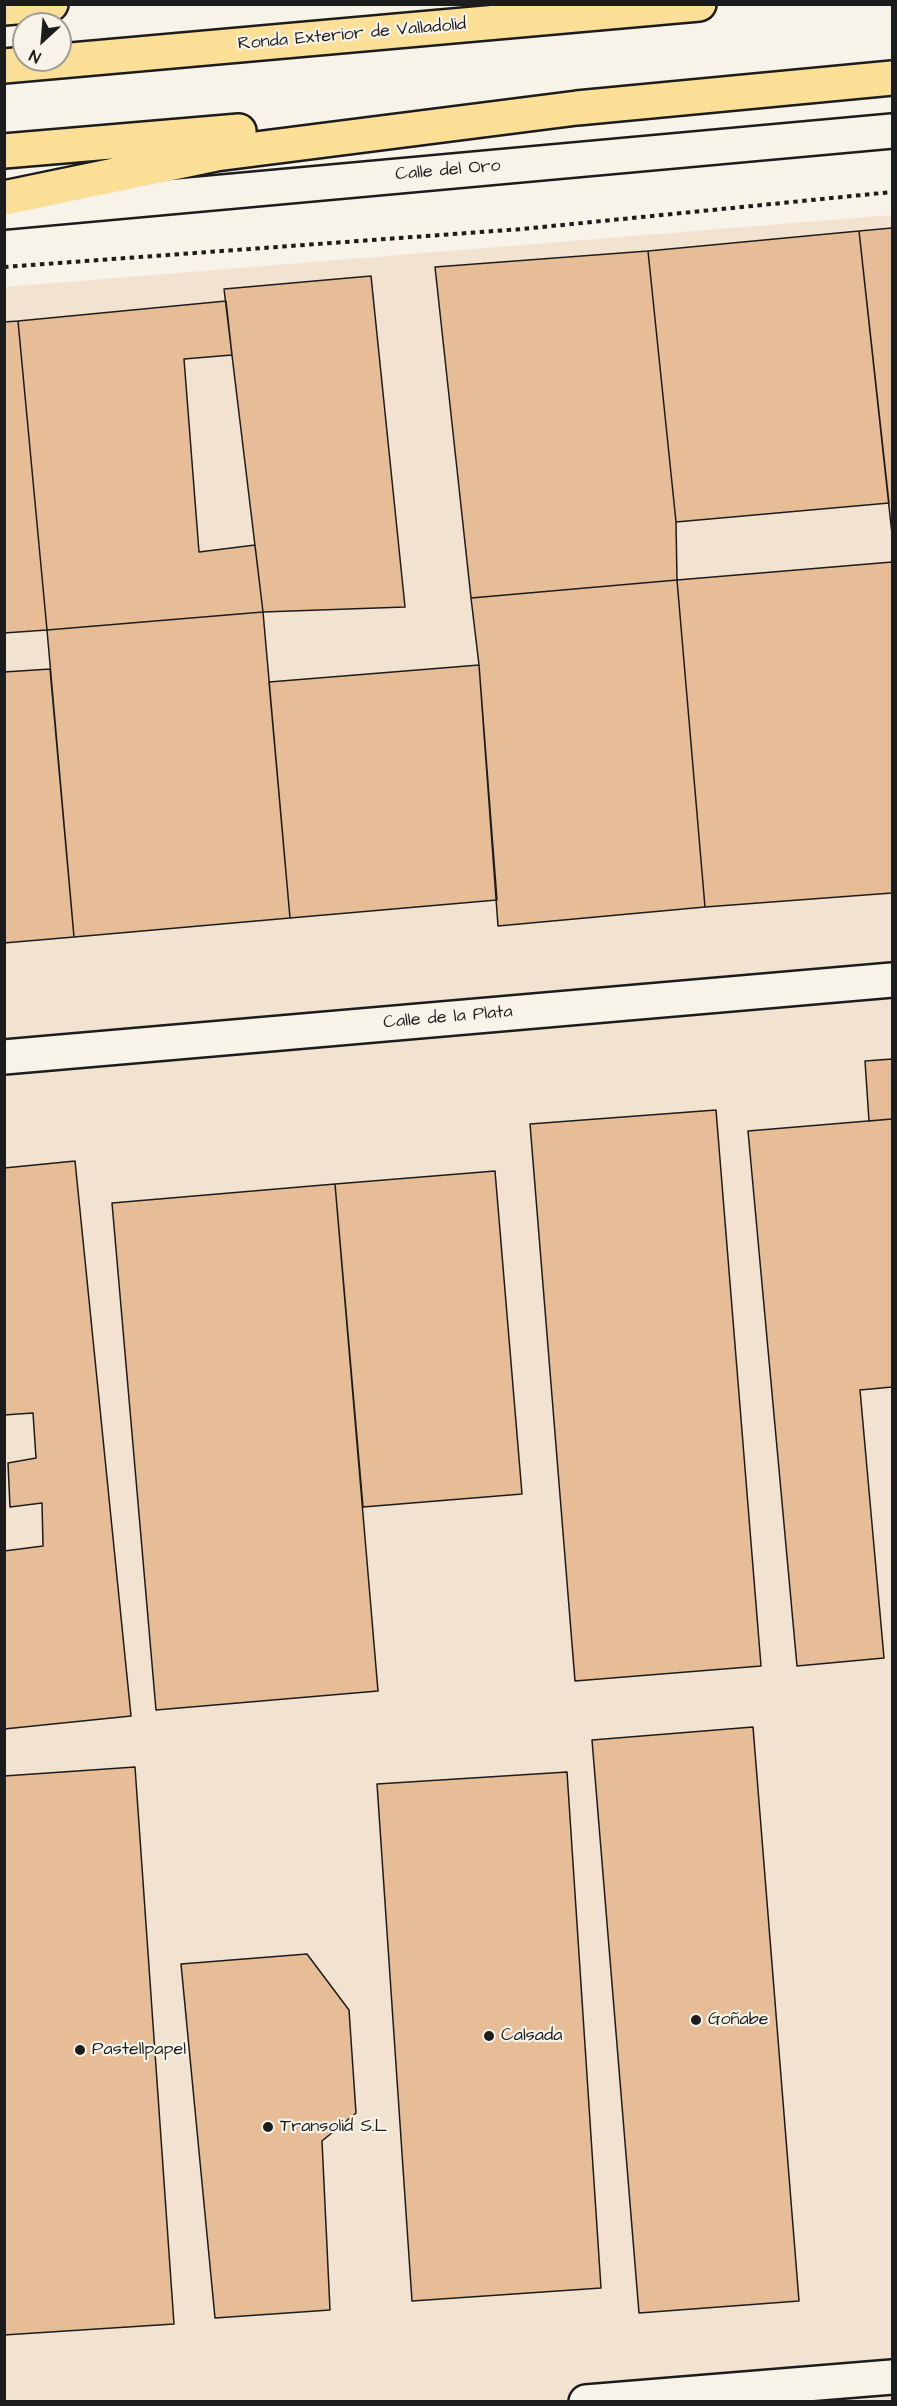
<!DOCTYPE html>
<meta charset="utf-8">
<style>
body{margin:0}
#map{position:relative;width:897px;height:2406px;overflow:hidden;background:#f7f3e8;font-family:"Architects Daughter",sans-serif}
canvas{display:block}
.frame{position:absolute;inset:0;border:6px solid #1c1c1c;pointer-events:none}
.north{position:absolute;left:12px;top:12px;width:60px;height:60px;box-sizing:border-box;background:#f7f3e8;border:2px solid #9f9d96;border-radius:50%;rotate:206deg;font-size:16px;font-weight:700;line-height:24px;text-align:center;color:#1c1c1c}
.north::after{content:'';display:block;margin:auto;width:21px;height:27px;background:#1c1c1c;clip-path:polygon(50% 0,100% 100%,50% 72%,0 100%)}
</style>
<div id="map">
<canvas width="897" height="2406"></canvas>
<div class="frame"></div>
<div class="north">N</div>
</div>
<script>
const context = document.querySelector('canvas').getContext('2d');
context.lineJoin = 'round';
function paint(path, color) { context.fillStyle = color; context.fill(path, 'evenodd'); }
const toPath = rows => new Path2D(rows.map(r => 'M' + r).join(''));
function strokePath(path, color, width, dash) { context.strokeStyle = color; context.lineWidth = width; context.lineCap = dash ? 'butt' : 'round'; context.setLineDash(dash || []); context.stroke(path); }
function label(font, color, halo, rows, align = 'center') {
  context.font = font + ' "Architects Daughter",sans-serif'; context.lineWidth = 4.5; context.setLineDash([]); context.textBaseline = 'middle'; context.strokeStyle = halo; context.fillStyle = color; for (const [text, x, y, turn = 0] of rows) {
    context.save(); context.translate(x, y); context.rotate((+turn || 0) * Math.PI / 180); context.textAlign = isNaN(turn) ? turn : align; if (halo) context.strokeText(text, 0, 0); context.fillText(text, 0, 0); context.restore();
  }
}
paint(toPath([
 [892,215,892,2401,5,2402,5,287]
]), '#f2e3d0');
const building = toPath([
 [892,228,892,534,859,231,892,228],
 [859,231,889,503,676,522,648,251,859,231],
 [648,251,676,522,677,580,471,598,435,267,648,251],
 [371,276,405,607,263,612,224,289,371,276],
 [226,301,232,355,184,359,199,552,255,545,263,612,47,630,18,321,226,301],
 [18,321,47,630,4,633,4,322,18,321],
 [892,562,892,893,705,907,677,580,892,562],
 [677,580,705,907,498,926,479,665,471,598,677,580],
 [263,612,290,918,74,937,47,630,263,612],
 [479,665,497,900,290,918,269,682,479,665],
 [50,669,74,937,4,943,4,672,50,669],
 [892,1059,892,1119,869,1121,865,1061,892,1059],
 [716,1110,761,1666,575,1681,530,1124,716,1110],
 [892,1119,892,1387,860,1390,884,1658,797,1666,748,1131,892,1119],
 [75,1161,131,1716,4,1729,4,1551,43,1546,42,1503,10,1507,8,1463,36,1458,33,1413,4,1415,4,1168,75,1161],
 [495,1171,522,1494,363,1507,335,1184,495,1171],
 [335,1184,378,1691,156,1710,112,1203,335,1184],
 [753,1727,799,2301,639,2313,592,1740,753,1727],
 [135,1767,174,2324,4,2335,4,1776,135,1767],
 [567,1772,601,2288,412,2301,377,1784,567,1772],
 [307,1954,349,2010,356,2113,322,2141,330,2310,215,2318,181,1964,307,1954]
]);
paint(building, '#e7bd97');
strokePath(building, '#1c1c1c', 1.5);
const minor = toPath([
 [4,212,892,131],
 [4,1057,892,980],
 [586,2402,892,2377]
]);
const highway = toPath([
 [4,8,51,4],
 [4,66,699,4],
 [4,151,239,131],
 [4,198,216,154,577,108,892,78]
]);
strokePath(minor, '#1c1c1c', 38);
strokePath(highway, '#1c1c1c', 38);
strokePath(toPath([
 [4,267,522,229,892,192]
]), '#1c1c1c', 4, [4.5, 4.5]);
strokePath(minor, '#f7f3e8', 33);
strokePath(highway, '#fbdf96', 33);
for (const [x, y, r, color] of [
 [696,2020,6,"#1c1c1c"],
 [489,2036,6,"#1c1c1c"],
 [80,2050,6,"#1c1c1c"],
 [268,2127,6,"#1c1c1c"]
]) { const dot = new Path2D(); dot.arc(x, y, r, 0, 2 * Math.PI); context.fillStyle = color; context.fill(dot); strokePath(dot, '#f7f3e8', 2); }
label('18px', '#1c1c1c', '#f7f3e8', [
 ["Ronda Exterior de Valladolid",352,35,-5],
 ["Calle del Oro",448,171,-5],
 ["Calle de la Plata",448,1018,-5]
]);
label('18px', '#1c1c1c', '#f7f3e8', [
 ["Goñabe",708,2020],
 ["Calsada",501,2036],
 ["Pastellpapel",92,2050],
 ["Transolid S.L",280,2127]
], 'left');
</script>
